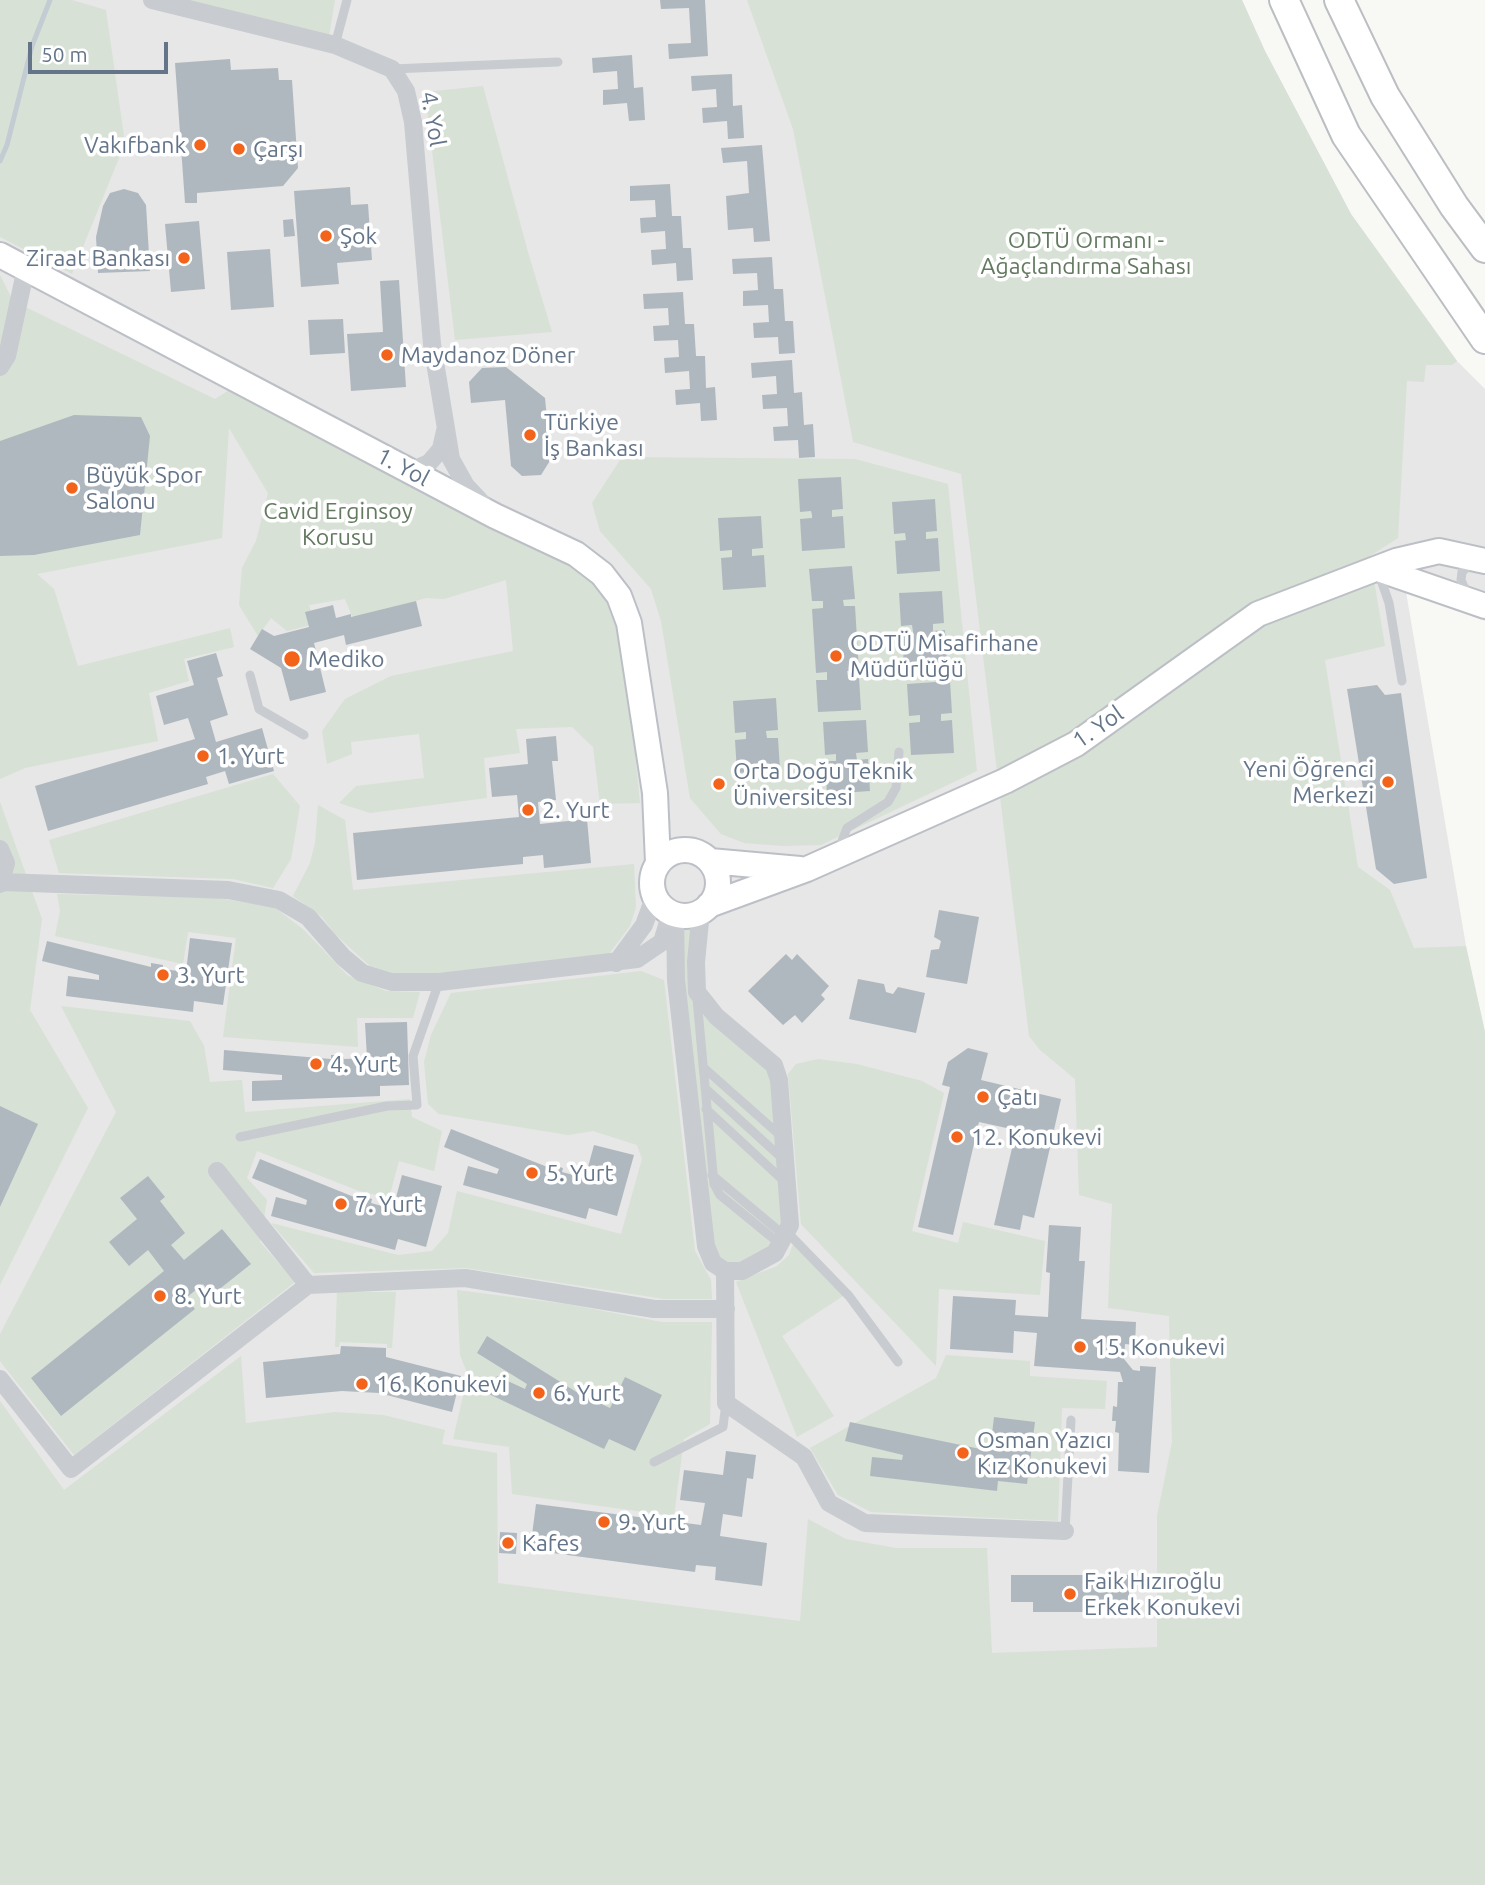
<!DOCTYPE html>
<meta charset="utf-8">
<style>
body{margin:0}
#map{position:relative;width:1485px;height:1885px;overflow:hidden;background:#f8f8f5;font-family:Ubuntu,sans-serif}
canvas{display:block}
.scale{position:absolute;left:28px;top:42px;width:140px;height:32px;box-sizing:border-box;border:4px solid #647589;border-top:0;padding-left:9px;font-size:21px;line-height:24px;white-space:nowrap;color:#647589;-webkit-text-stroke:5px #fff;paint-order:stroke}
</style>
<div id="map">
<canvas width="1485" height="1885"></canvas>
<div class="scale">50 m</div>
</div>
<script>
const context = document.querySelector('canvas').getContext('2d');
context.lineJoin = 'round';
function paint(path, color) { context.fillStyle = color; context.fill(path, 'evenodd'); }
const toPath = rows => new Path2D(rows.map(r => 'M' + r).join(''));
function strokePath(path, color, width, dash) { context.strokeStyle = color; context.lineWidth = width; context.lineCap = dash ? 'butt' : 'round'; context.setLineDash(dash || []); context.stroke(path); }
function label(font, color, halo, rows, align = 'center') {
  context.font = font + ' Ubuntu,sans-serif'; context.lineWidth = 7; context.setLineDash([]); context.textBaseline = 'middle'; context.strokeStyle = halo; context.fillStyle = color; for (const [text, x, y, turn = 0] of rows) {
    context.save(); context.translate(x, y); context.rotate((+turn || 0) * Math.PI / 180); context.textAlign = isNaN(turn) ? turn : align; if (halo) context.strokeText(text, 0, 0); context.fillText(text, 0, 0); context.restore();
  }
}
paint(toPath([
 [0,0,1242,0,1265,51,1351,214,1457,361,1485,389,1485,621,1406,592,1466,946,1485,1032,1485,1885,0,1885]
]), '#e6e7e6');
paint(toPath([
 [0,0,72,0,106,10,125,143,72,274,0,237],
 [185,0,335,0,329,36],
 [747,0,1242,0,1265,51,1351,214,1457,361,1452,365,1426,365,1424,382,1407,381,1398,538,1370,556,1385,646,1325,660,1358,867,1390,890,1414,948,1466,946,1485,1032,1485,1885,0,1885,0,1401,64,1490,241,1356,246,1423,335,1412,383,1415,445,1430,442,1444,497,1453,498,1583,800,1621,808,1519,846,1539,896,1548,987,1548,992,1653,1157,1647,1157,1516,1172,1442,1169,1316,1108,1308,1112,1204,1079,1195,1075,1079,1040,1050,1029,1036,961,474,853,442,793,129],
 [483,86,528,252,552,332,455,340,425,92],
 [0,275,13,301,215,399,234,387,544,548,603,584,616,610,626,662,640,803,600,804,593,747,572,727,516,729,520,753,484,758,487,798,370,813,339,803,356,786,424,778,419,734,351,742,352,754,327,764,322,731,345,699,391,676,513,651,506,580,444,599,426,598,365,615,352,616,345,599,309,605,315,624,287,631,271,618,258,636,239,605,242,568,256,541,268,493,229,428,222,538,37,574,54,589,78,666,230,628,234,647,184,659,189,681,149,693,158,741,25,768,0,779],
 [622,457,855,459,948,484,977,771,821,845,783,846,744,843,721,834,690,798,661,621,651,589,600,531,592,503],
 [273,774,300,806,291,859,273,888,233,879,59,873,49,840],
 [0,802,42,919,30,1010,88,1108,0,1285],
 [318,805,345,820,353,890,634,864,636,907,630,926,609,954,421,975,394,973,370,966,335,934,322,917,293,896,310,863,315,843],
 [57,894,218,898,274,907,304,930,347,975,386,991,420,992,413,1018,357,1018,358,1047,223,1037,236,938,188,932,183,964,55,936,60,911],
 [675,914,694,914,697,993,774,1065,790,1225,760,1263,713,1263],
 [641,971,664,980,695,1251,711,1280,712,1299,664,1299,466,1268,314,1273,271,1223,398,1255,432,1251,448,1233,457,1191,621,1234,642,1159,637,1145,593,1131,568,1135,439,1114,428,1104,424,1062,431,1035,451,993],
 [61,1006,190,1021,204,1046,210,1082,242,1080,245,1112,410,1099,412,1117,442,1131,434,1171,399,1161,389,1198,359,1191,257,1151,247,1178,267,1200,260,1242,295,1282,74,1455,0,1361,0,1334,116,1112],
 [818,1059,857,1064,922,1081,944,1093,912,1231,958,1243,963,1222,1045,1241,1040,1295,939,1289,936,1366,801,1224,788,1074,796,1064],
 [794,1241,846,1294,782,1336,834,1416,797,1437,736,1282,777,1266,789,1255],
 [457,1290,566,1304,662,1322,712,1322,710,1424,684,1439,674,1516,512,1494,509,1447,453,1439,468,1375,460,1355],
 [337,1292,396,1292,392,1348,387,1348,387,1344,340,1342,339,1347,335,1347],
 [946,1355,1030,1361,1030,1376,1107,1381,1105,1409,1062,1408,1058,1521,871,1512,838,1495,810,1448,936,1378]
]), '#d8e1d6');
strokePath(toPath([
 [0,161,7,145,32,46,50,0]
]), '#c2ccd2', 5);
paint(toPath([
 [660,0,705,0,708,56,669,59,668,44,691,43,689,8,661,9],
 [632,55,634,88,643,87,645,120,629,121,627,103,603,105,603,90,618,89,617,71,593,73,592,58],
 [230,59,231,70,278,68,279,80,292,80,298,168,283,186,197,193,197,203,185,203,175,63],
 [732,74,733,106,742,105,744,138,728,139,727,121,703,123,702,108,717,107,716,89,692,91,691,76],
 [762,145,770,241,754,242,753,228,728,230,726,196,749,193,747,161,723,163,721,148],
 [670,184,672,216,681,216,683,248,691,248,693,280,677,281,676,263,652,265,651,250,666,249,665,231,641,233,640,218,656,217,655,200,630,201,630,186],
 [350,187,351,205,368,204,372,260,337,263,339,284,301,287,294,191],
 [124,189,138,193,146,205,150,271,98,273,96,237,103,206,110,193],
 [293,219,295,236,284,237,283,220],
 [199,221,205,289,171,292,165,224],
 [270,249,274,307,231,310,227,252],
 [772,257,774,289,783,289,785,321,793,321,795,353,779,354,778,337,754,338,753,323,769,322,768,305,743,306,743,291,758,290,757,273,733,274,732,259],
 [399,280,406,387,351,391,347,334,383,332,380,281],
 [683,292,685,324,694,324,696,356,705,356,706,388,715,387,717,420,701,421,700,403,676,405,675,390,690,389,689,371,665,373,664,358,679,357,678,340,654,341,653,326,669,325,668,308,644,309,643,294],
 [343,319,345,353,310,355,308,320],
 [792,360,794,393,802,392,804,425,813,424,815,457,799,458,798,440,774,441,773,427,788,426,787,408,763,409,762,395,777,394,776,376,752,378,751,363],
 [506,367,545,398,551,459,541,475,522,476,511,466,505,400,471,403,469,382,482,368],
 [74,415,141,417,150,436,140,535,34,555,0,556,0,441],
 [841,477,843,509,832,510,832,517,843,516,845,548,802,551,800,519,812,518,812,515,811,511,800,512,798,479],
 [935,499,937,531,926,532,926,539,938,538,940,571,897,574,895,541,906,540,905,533,894,534,892,502],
 [761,516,763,548,752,549,752,556,764,555,766,587,723,590,721,558,732,557,732,550,720,551,718,518],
 [852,566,855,599,843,600,844,606,855,606,859,671,847,671,848,678,859,677,861,710,818,712,816,680,827,680,827,672,816,673,812,609,823,608,823,601,812,601,809,569],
 [942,591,944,623,933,624,933,631,945,630,947,662,904,665,902,633,913,632,912,625,901,626,899,593],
 [416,601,422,626,346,645,344,635,314,643,326,692,290,701,281,668,250,649,262,629,274,636,309,627,305,612,333,605,336,618,351,614,351,617],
 [216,653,223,676,217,678,228,715,210,721,216,742,262,728,274,771,229,784,225,771,206,777,208,784,48,831,35,786,195,739,188,718,164,725,156,696,194,685,187,661],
 [950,681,952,713,941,714,941,721,952,720,954,753,911,755,909,723,920,722,920,715,909,716,907,684],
 [1377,685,1385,695,1401,693,1427,878,1394,884,1376,869,1347,689],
 [776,698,778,730,766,731,767,738,778,738,780,770,737,773,735,740,746,739,746,732,735,733,733,701],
 [866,720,868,752,856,753,857,760,868,759,870,791,827,794,825,761,836,761,836,754,825,755,823,722],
 [556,736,558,761,552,761,556,800,538,802,540,824,587,819,591,863,544,868,543,855,523,857,523,864,357,880,353,833,519,817,517,795,492,797,489,768,528,764,526,739],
 [939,910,979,917,967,984,926,977,931,950,939,949,941,941,934,937],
 [190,938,232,943,223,1005,194,1001,193,1012,66,996,68,976,99,980,99,975,42,961,47,941,151,967,151,963,163,965,163,969,186,972],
 [786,954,792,960,797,954,829,986,821,995,825,999,802,1023,795,1015,783,1025,748,991],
 [858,979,884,984,886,992,893,994,898,987,925,993,916,1033,849,1019],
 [407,1022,409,1085,380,1086,380,1096,252,1101,252,1081,282,1080,282,1075,223,1070,224,1050,331,1059,331,1055,343,1055,344,1059,367,1058,365,1023],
 [968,1048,988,1053,981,1080,1061,1099,1034,1218,1023,1215,1020,1230,994,1225,1013,1144,1017,1144,1020,1131,979,1122,953,1235,918,1227,950,1087,942,1085,948,1062],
 [0,1106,38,1124,0,1207],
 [451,1129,550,1168,551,1165,563,1168,562,1172,585,1178,594,1145,634,1155,617,1216,589,1208,586,1219,463,1185,468,1166,497,1174,499,1169,444,1147],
 [260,1159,359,1199,360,1195,372,1199,371,1203,393,1209,402,1175,442,1186,426,1247,398,1239,395,1250,271,1216,276,1197,306,1205,307,1200,252,1178],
 [148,1176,165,1197,160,1201,185,1233,171,1245,184,1260,222,1229,251,1264,212,1295,203,1284,186,1298,195,1309,61,1416,31,1378,164,1271,148,1250,129,1266,109,1242,137,1219,120,1198],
 [1049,1225,1081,1227,1079,1261,1085,1261,1081,1319,1136,1322,1135,1345,1125,1344,1124,1359,1133,1370,1140,1371,1140,1366,1156,1367,1149,1473,1118,1471,1119,1433,1115,1432,1116,1421,1112,1421,1113,1406,1117,1407,1118,1382,1123,1382,1120,1372,1034,1366,1037,1333,1014,1331,1013,1353,950,1349,953,1296,1016,1300,1015,1315,1048,1317,1050,1273,1046,1272],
 [487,1336,578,1393,580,1389,591,1395,589,1398,610,1408,625,1377,662,1395,635,1451,609,1439,604,1449,489,1394,497,1376,525,1389,527,1384,477,1353],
 [341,1346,386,1348,386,1357,461,1376,452,1412,379,1393,342,1391,266,1398,263,1362,340,1354],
 [994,1417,1035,1422,1027,1484,998,1481,997,1491,870,1476,872,1457,902,1460,903,1455,845,1441,850,1422,990,1451],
 [726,1451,756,1455,753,1479,747,1478,742,1517,723,1514,720,1536,767,1543,762,1586,715,1580,716,1567,696,1565,695,1572,530,1550,536,1504,701,1525,705,1503,680,1500,684,1470,723,1475],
 [500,1532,517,1533,516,1554,499,1553],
 [1011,1575,1129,1575,1129,1603,1108,1603,1108,1612,1033,1612,1033,1602,1011,1602]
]), '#b0b8bf');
const secondary = toPath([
 [0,255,495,516,576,554,602,574,619,596,629,623,655,793,658,863],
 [1378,569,1485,606],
 '652 883a33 33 0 1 1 66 0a33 33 0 1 1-66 0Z',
 [710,861,800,869],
 [709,905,807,869,1005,781,1076,744,1258,614,1396,561,1439,551,1485,561]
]);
const primary = toPath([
 [1284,0,1346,135,1485,339],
 [1339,0,1385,96,1454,206,1485,248]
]);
strokePath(secondary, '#bcc0c6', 28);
strokePath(primary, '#bbbec3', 32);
strokePath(toPath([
 [335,45,347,0],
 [392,69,558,62],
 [1379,574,1389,603,1402,681],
 [1465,589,1461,580,1462,572,1469,565],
 [250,675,259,709,304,735],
 [842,852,842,841,847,828,888,802,896,788,899,752],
 [697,999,714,1184,720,1195,780,1244],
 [703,1067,782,1137],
 [705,1088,784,1160],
 [706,1109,785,1182],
 [240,1137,387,1106,417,1105,413,1056,439,982],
 [712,1175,785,1236],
 [787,1232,849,1296,898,1362],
 [654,1462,723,1427,726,1403],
 [1065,1531,1071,1420]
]), '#c8cbcf', 9);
strokePath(toPath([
 [152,0,335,45,392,69,406,91,413,122,432,344,451,459,466,486,482,503],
 [0,367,7,356,26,268],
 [411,471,429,463,441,449,445,431],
 [0,849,6,863,0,884],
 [2,882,228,890,279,900,308,917,343,957,362,973,392,982,439,982,637,959,662,942,670,916],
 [675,914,676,980,706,1246,713,1263,725,1271,742,1271,775,1253,790,1225,779,1080,774,1065,716,1016,697,992,696,962,701,911],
 [616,963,644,925,655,895],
 [217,1171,308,1285],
 [725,1271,726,1403,804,1457,829,1503,865,1523,1065,1531],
 [0,1379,71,1469,308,1285,465,1278,654,1309,726,1309]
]), '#c8cbcf', 18);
strokePath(secondary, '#fff', 24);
strokePath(primary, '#fff', 28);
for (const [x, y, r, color] of [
 [200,145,7,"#f3631a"],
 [239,149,7,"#f3631a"],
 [326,236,7,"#f3631a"],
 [184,258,7,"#f3631a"],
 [387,355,7,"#f3631a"],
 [530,435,7,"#f3631a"],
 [72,488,7,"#f3631a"],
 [836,656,7,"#f3631a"],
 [292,659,9,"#f3631a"],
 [203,756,7,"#f3631a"],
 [1388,782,7,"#f3631a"],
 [719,784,7,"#f3631a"],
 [528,810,7,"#f3631a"],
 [163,975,7,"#f3631a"],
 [316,1064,7,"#f3631a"],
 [983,1097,7,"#f3631a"],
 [957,1137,7,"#f3631a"],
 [532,1173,7,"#f3631a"],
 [341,1204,7,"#f3631a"],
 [160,1296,7,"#f3631a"],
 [1080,1347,7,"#f3631a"],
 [362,1384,7,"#f3631a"],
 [539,1393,7,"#f3631a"],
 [963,1453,7,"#f3631a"],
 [604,1522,7,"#f3631a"],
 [508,1543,7,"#f3631a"],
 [1070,1594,7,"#f3631a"]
]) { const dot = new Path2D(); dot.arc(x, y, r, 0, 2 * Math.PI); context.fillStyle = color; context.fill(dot); strokePath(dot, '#fff', 2.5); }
label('23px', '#647589', '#fff', [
 ["4. Yol",433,119,80],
 ["1. Yol",403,467,28],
 ["1. Yol",1098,727,-35]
]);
label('23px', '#647589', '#fff', [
 ["Vakıfbank",186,145,"right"],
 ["Çarşı",253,149],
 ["Şok",340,236],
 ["Ziraat Bankası",170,258,"right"],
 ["Maydanoz Döner",401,355],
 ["Türkiye",544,422],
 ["İş Bankası",544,448],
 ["Büyük Spor",86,475],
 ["Salonu",86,501],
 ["ODTÜ Misafirhane",850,643],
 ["Müdürlüğü",850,669],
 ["Mediko",308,659],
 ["1. Yurt",217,756],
 ["Yeni Öğrenci",1374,769,"right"],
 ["Merkezi",1374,795,"right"],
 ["Orta Doğu Teknik",733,771],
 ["Üniversitesi",733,797],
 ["2. Yurt",542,810],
 ["3. Yurt",177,975],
 ["4. Yurt",330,1064],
 ["Çatı",997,1097],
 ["12. Konukevi",971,1137],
 ["5. Yurt",546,1173],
 ["7. Yurt",355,1204],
 ["8. Yurt",174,1296],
 ["15. Konukevi",1094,1347],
 ["16. Konukevi",376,1384],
 ["6. Yurt",553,1393],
 ["Osman Yazıcı",977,1440],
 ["Kız Konukevi",977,1466],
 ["9. Yurt",618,1522],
 ["Kafes",522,1543],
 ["Faik Hızıroğlu",1084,1581],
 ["Erkek Konukevi",1084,1607]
], 'left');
label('23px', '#637a60', '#fff', [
 ["ODTÜ Ormanı -",1086,240],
 ["Ağaçlandırma Sahası",1086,266],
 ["Cavid Erginsoy",338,511],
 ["Korusu",338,537]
]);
</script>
